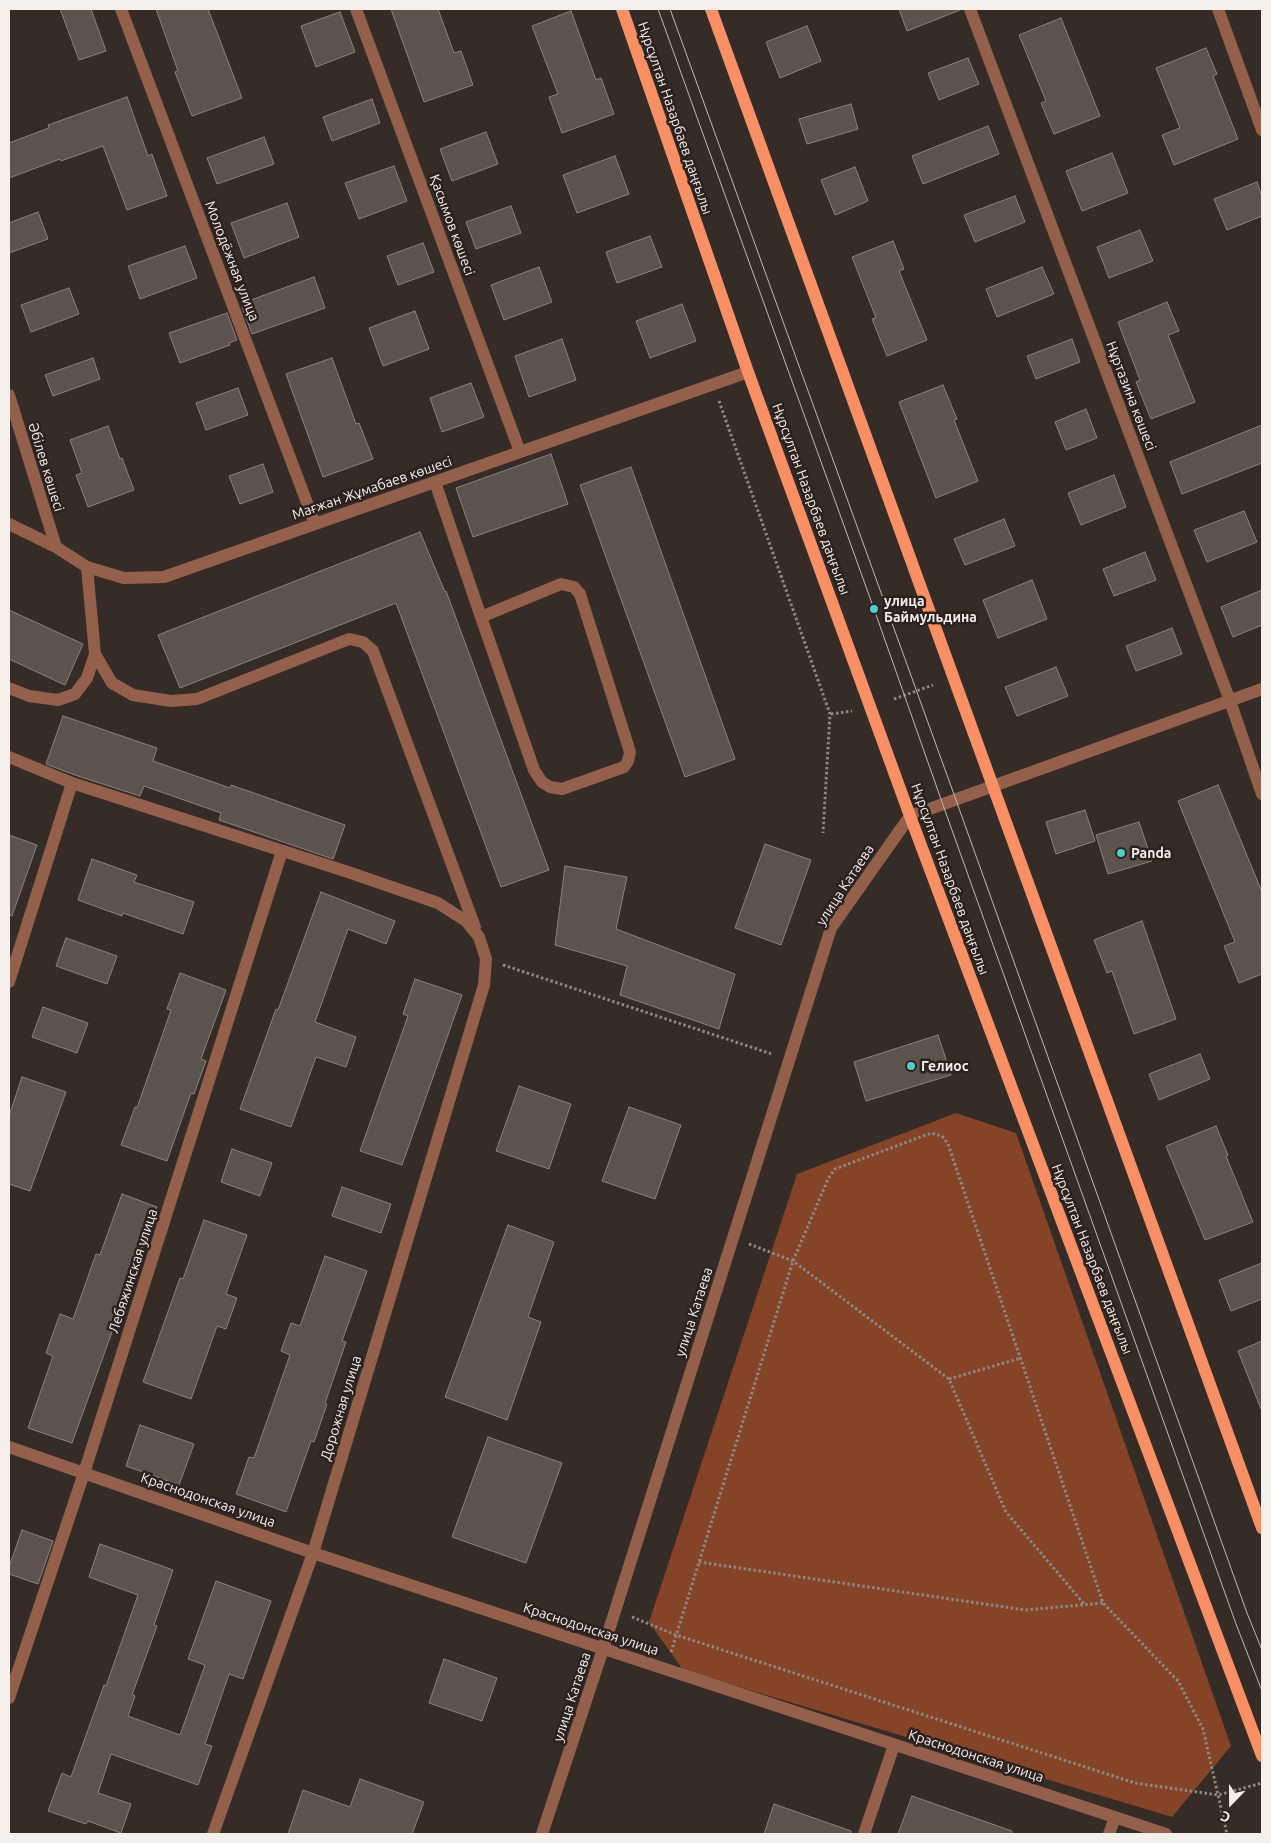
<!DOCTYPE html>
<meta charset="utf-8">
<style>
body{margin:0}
#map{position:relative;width:1271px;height:1843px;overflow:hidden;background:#352c28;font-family:Ubuntu,sans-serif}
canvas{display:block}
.frame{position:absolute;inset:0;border:10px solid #f6f0ed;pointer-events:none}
.north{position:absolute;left:1206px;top:1778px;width:50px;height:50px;-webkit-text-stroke:4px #2b221f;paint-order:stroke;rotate:202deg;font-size:14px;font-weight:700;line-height:20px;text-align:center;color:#f6f0ed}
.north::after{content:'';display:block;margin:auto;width:18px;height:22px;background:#f6f0ed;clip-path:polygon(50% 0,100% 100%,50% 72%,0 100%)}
</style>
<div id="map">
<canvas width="1271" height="1843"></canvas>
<div class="frame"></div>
<div class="north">С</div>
</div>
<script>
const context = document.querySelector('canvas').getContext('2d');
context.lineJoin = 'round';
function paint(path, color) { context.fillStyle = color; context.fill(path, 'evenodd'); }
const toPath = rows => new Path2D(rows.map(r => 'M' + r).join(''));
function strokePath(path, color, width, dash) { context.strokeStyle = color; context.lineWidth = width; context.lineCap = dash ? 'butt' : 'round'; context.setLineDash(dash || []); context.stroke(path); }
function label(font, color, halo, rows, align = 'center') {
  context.font = font + ' Ubuntu,sans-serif'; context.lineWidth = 5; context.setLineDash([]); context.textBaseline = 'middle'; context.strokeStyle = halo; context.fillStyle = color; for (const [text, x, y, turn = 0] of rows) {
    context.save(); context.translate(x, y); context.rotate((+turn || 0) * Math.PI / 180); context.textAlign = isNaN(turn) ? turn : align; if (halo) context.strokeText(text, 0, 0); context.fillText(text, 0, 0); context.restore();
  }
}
paint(toPath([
 [956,1113,1016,1133,1231,1746,1172,1817,683,1670,649,1622,797,1174]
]), '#854327');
const building = toPath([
 [60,9,91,9,106,51,79,60,60,9],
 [156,9,208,9,242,98,192,116,175,72,178,71,156,9],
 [391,9,438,9,454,53,461,51,473,85,424,102,391,9],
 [899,9,960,9,960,10,907,31,899,9],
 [571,11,596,80,601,78,614,114,562,133,549,97,558,94,532,26,571,11],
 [340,12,355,52,316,67,301,26,340,12],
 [1061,18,1100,116,1054,134,1041,103,1046,101,1019,35,1061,18],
 [807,26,821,61,780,78,766,42,807,26],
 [1206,48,1217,74,1213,76,1238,139,1174,165,1162,135,1180,128,1156,68,1206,48],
 [968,58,979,84,939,100,928,73,968,58],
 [127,97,148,156,152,154,167,196,127,210,103,146,61,161,60,159,9,178,9,143,49,128,48,125,127,97],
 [372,99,380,123,332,141,323,117,372,99],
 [851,104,858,129,807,144,799,119,851,104],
 [988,126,999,154,923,184,912,156,988,126],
 [486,132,498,164,452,181,440,149,486,132],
 [264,137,274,164,217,184,207,158,264,137],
 [1112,153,1128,193,1082,211,1066,171,1112,153],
 [615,156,629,194,577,213,563,175,615,156],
 [394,166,407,201,359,219,345,183,394,166],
 [855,167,868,201,835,215,821,180,855,167],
 [1257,182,1262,197,1262,216,1227,230,1214,199,1257,182],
 [1015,196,1025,222,975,242,964,215,1015,196],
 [287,203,299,237,244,258,231,223,287,203],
 [511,206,521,233,476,249,466,222,511,206],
 [38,212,48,239,9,253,9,223,38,212],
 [1140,230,1153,261,1109,278,1097,247,1140,230],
 [650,236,662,267,617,283,606,252,650,236],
 [893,241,904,269,899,271,927,340,887,356,872,319,876,318,852,257,893,241],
 [423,243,434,272,398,285,387,256,423,243],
 [185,246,197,278,140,299,128,266,185,246],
 [539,267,552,302,504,320,491,285,539,267],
 [1042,267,1054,294,997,317,986,289,1042,267],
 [314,277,325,308,252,334,242,307,252,303,251,300,314,277],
 [69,288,79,314,31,332,21,305,69,288],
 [1167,302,1179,331,1168,335,1195,402,1151,419,1136,382,1140,380,1118,322,1167,302],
 [682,304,696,341,650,358,636,321,682,304],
 [415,311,429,349,383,366,369,328,415,311],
 [227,313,237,340,229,343,230,345,180,363,169,333,227,313],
 [562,339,576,380,529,397,515,356,562,339],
 [1072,339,1080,362,1036,379,1027,356,1072,339],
 [93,358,100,379,53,396,45,375,93,358],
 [332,358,356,424,359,423,373,459,323,477,286,374,332,358],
 [471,383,484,417,442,432,430,398,471,383],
 [943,385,957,419,954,420,978,481,936,498,899,402,943,385],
 [238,388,248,415,206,430,196,403,238,388],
 [1086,409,1097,438,1066,450,1055,422,1086,409],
 [1262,425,1262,463,1182,494,1170,462,1262,425],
 [108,426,120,459,122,458,134,490,88,507,76,475,82,473,70,440,108,426],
 [551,454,568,504,473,537,456,488,551,454],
 [263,464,273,492,240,504,229,476,263,464],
 [631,467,735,759,685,777,580,485,631,467],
 [1114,475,1126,507,1081,525,1068,493,1114,475],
 [1244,511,1257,542,1207,562,1194,530,1244,511],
 [1004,519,1015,546,965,565,954,539,1004,519],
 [420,532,445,592,446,591,549,870,501,887,396,603,180,688,158,635,420,532],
 [1145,552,1156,580,1114,596,1103,569,1145,552],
 [1032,580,1047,619,998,638,983,600,1032,580],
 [1262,590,1262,625,1233,637,1221,607,1262,590],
 [9,610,83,644,65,685,9,659,9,610],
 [1172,628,1182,654,1136,671,1126,646,1172,628],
 [1056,667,1068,696,1017,716,1005,687,1056,667],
 [63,716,157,748,153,761,230,788,231,785,345,825,333,859,219,820,221,813,144,786,140,796,75,775,46,764,63,716],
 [1218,785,1262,892,1262,974,1239,983,1224,946,1235,942,1178,801,1218,785],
 [1085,810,1095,841,1056,854,1046,822,1085,810],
 [1139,822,1152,861,1108,874,1096,835,1139,822],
 [9,835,37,845,12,916,9,915,9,835],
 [765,844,811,860,781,945,735,928,765,844],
 [92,859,137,875,134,882,194,902,183,934,123,913,122,916,78,900,92,859],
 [565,866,627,877,616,929,735,974,719,1029,620,995,627,966,555,945,565,866],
 [321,892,395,921,386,944,348,929,315,1022,356,1037,346,1067,316,1057,291,1127,240,1109,276,1009,278,1010,321,892],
 [1142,921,1176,1019,1134,1034,1112,971,1107,973,1094,940,1142,921],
 [66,938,117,956,107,984,56,966,66,938],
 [180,973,226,990,201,1059,206,1061,194,1094,191,1093,167,1161,121,1145,135,1107,137,1108,171,1010,167,1009,180,973],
 [415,979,462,995,402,1165,360,1151,408,1016,403,1014,415,979],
 [43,1007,88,1023,77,1053,32,1037,43,1007],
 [938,1035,951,1075,866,1101,854,1062,938,1035],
 [1200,1054,1210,1079,1159,1100,1149,1074,1200,1054],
 [22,1077,66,1092,30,1191,9,1184,9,1116,22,1077],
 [519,1086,571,1104,549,1169,496,1151,519,1086],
 [629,1107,681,1125,655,1199,602,1181,629,1107],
 [1216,1126,1228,1155,1226,1156,1253,1222,1205,1240,1166,1146,1216,1126],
 [232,1149,272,1163,260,1196,221,1182,232,1149],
 [342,1187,391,1204,381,1233,332,1216,342,1187],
 [122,1194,157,1207,72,1443,28,1428,53,1356,46,1353,60,1314,73,1319,96,1254,100,1255,122,1194],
 [204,1220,247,1235,226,1294,237,1298,226,1329,217,1326,191,1399,143,1382,180,1278,183,1279,204,1220],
 [508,1225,554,1242,528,1317,541,1322,507,1420,445,1397,508,1225],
 [325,1256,367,1271,342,1341,346,1342,325,1403,327,1404,314,1442,311,1441,286,1512,236,1494,249,1457,254,1458,290,1355,281,1351,291,1323,300,1326,325,1256],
 [1262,1263,1262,1299,1231,1311,1219,1280,1262,1263],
 [1262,1341,1262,1409,1261,1409,1238,1351,1262,1341],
 [140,1425,194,1444,179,1485,126,1466,140,1425],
 [488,1437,562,1463,526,1563,452,1537,488,1437],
 [22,1530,53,1541,38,1584,9,1574,9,1567,22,1530],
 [100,1544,173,1570,154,1625,157,1626,132,1695,135,1696,128,1716,180,1735,205,1665,188,1659,216,1581,271,1601,243,1679,229,1674,205,1744,212,1746,198,1785,111,1754,98,1793,131,1804,121,1833,88,1821,86,1824,48,1811,62,1773,71,1777,104,1685,106,1686,138,1595,89,1577,100,1544],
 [444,1659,497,1678,482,1721,429,1703,444,1659],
 [360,1779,424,1802,412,1834,288,1834,303,1790,350,1807,360,1779],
 [912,1796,1012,1831,1012,1834,898,1834,912,1796],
 [774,1804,851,1831,851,1834,764,1834,774,1804]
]);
paint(building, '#5c524e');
strokePath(building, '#8d827e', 1);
strokePath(toPath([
 [719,401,830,714,823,833],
 [894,699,933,685],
 [831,714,852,711],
 [503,965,772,1054],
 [749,1244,793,1261,949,1379,1006,1512,1085,1605],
 [949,1379,1021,1358],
 [699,1562,1025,1610,1103,1603],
 [632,1617,676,1635,1135,1783,1218,1795,1262,1783],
 [671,1652,793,1261,828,1179,835,1169,931,1133,942,1136,948,1144,1103,1603,1178,1681,1203,1729,1227,1834]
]), '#8f8784', 3, [2.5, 2.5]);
strokePath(toPath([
 [121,9,315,524],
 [356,9,520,452],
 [970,9,1230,701,1262,794],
 [1218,9,1262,130],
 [9,395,56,547],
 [435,482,481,617,534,770,542,782,550,787,562,789,624,767,628,761,630,752,580,594,574,587,561,584,481,617],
 [9,524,56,547,87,567,124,578,164,577,748,372],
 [95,654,112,683,133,695,171,701,197,699,349,639,363,642,373,651,475,927],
 [9,688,29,696,58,700,75,694,87,678,95,654,87,567],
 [9,757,72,783,348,872,438,903,466,921,479,937,486,959,484,985,313,1553,213,1834],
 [9,982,72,783],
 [9,1447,313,1553,1166,1834],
 [9,1698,84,1473,282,851],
 [542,1834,603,1649,831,928,910,816,1262,689],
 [864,1834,894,1745],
 [1109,1834,1115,1817]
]), '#94604c', 12);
strokePath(toPath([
 [622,9,748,372,910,816,1262,1756],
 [711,9,1262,1528]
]), '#f98f64', 12);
strokePath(toPath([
 [658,9,874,609,943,805,1236,1624,1262,1691],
 [670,9,956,800,1247,1613,1262,1650]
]), '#bfb8b5', 1);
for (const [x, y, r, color] of [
 [874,609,5,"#53cdca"],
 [1121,853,5,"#53cdca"],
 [911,1066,5,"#53cdca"]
]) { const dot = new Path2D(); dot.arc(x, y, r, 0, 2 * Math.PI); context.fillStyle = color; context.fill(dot); strokePath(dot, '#2b221f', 2); }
label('14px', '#f6f0ed', '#2b221f', [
 ["Нұрсұлтан Назарбаев даңғылы",675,118,71],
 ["Қасымов көшесі",452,225,70],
 ["Молодёжная улица",232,261,69],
 ["Нұртазина көшесі",1131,396,69],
 ["Әбілев көшесі",46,467,73],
 ["Мағжан Жұмабаев көшесі",372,488,-19],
 ["Нұрсұлтан Назарбаев даңғылы",811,499,70],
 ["Нұрсұлтан Назарбаев даңғылы",950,879,70],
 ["улица Катаева",845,885,-57],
 ["Нұрсұлтан Назарбаев даңғылы",1092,1259,69],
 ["Лебяжинская улица",133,1271,-72],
 ["улица Катаева",694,1312,-72],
 ["Дорожная улица",341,1408,-73],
 ["Краснодонская улица",208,1500,19],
 ["Краснодонская улица",591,1629,18],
 ["улица Катаева",572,1697,-72],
 ["Краснодонская улица",976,1756,18]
]);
label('bold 14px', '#f6f0ed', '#2b221f', [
 ["улица",884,601],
 ["Баймульдина",884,617],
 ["Panda",1131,853],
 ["Гелиос",921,1066]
], 'left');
</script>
